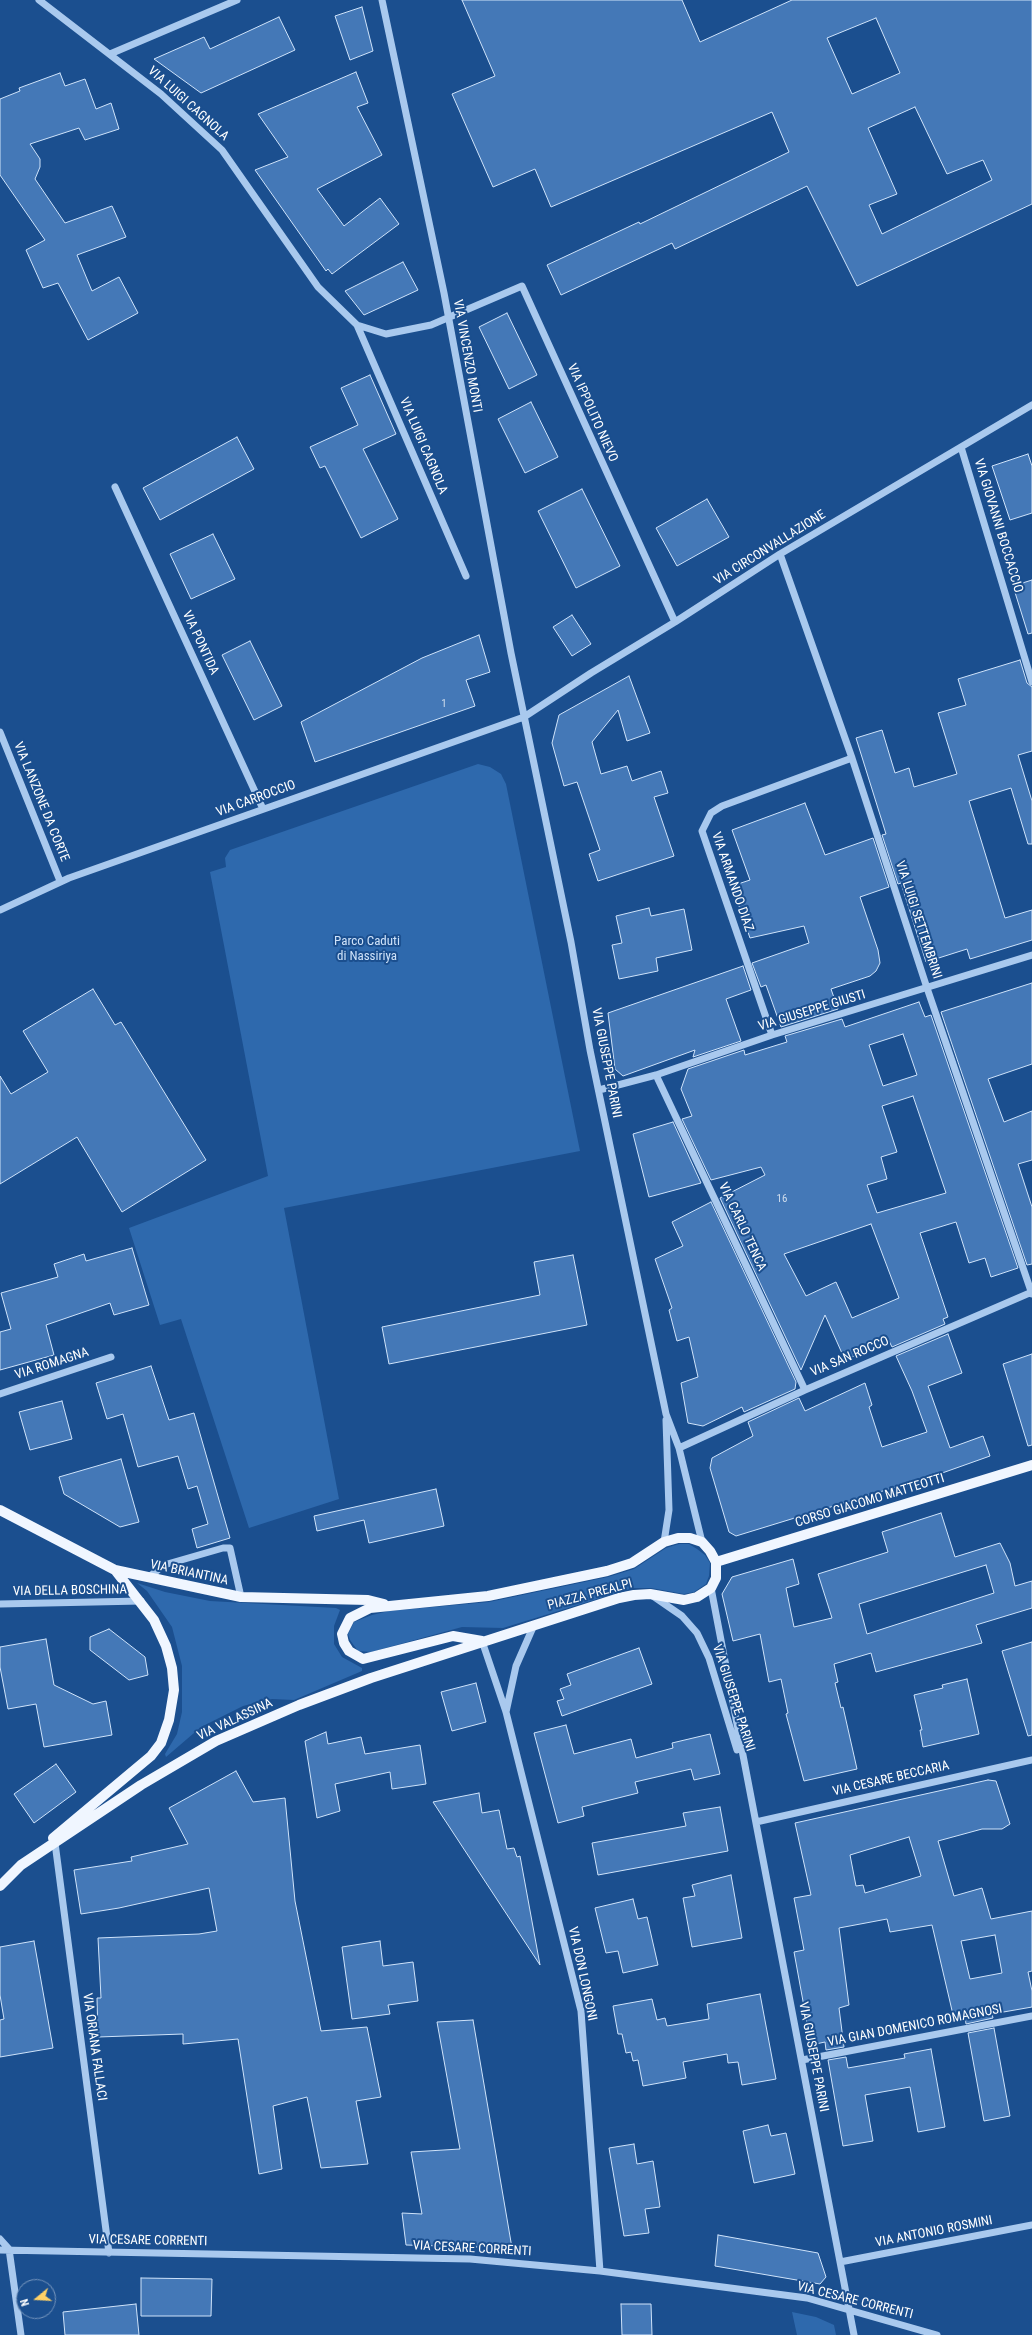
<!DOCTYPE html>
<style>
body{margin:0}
#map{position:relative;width:1032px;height:2335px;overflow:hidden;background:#1b4f8f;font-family:"Roboto Condensed",sans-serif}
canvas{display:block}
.north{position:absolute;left:16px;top:2279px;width:40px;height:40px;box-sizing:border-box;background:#1b4f8f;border:1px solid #7695bc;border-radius:50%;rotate:252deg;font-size:11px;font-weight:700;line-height:16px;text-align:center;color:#fff}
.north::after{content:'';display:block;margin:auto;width:14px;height:18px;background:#ffd166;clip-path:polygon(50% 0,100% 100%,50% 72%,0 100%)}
</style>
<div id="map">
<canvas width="1032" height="2335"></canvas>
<div class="north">N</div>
</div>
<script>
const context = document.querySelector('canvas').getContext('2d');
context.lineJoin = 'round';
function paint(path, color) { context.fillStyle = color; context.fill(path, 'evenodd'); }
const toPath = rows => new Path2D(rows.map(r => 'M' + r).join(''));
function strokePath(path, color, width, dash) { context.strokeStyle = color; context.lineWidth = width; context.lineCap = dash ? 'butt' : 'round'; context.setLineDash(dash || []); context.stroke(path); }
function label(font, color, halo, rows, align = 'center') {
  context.font = font + ' "Roboto Condensed",sans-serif'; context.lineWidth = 4; context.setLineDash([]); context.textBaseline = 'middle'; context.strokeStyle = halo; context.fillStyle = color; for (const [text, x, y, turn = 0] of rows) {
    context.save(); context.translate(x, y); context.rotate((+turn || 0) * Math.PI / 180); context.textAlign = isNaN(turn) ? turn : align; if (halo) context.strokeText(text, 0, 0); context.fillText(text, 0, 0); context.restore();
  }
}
paint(toPath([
 [478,764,490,767,501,774,506,784,580,1151,284,1208,339,1499,249,1528,181,1319,160,1325,129,1228,268,1176,210,872,226,867,225,858,230,850],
 [679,1544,689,1544,697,1549,705,1555,710,1563,709,1576,706,1584,694,1592,684,1594,651,1588,633,1588,503,1628,462,1627,371,1652,358,1651,350,1640,348,1634,354,1622,372,1615,389,1611,489,1602,608,1577,634,1569,666,1548],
 [137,1583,165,1592,210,1601,336,1608,340,1610,334,1626,334,1644,342,1657,362,1668,362,1671,294,1700,272,1699,243,1706,201,1727,166,1757,165,1754,177,1734,182,1712,182,1666,172,1627,147,1591],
 [792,2312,816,2317,834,2325,836,2335,797,2335]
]), '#2e69ad');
const building = toPath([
 [462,0,682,0,700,42,792,0,1032,0,1032,204,857,286,807,186,675,249,672,243,561,295,547,265,639,222,640,224,789,152,772,112,551,207,535,169,493,187,452,94,495,76,462,0],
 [876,18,900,73,852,94,827,38,876,18],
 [915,107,947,174,983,160,992,180,882,234,869,205,897,194,868,128,915,107],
 [362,7,373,51,350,60,335,16,362,7],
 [279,17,295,50,201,93,154,59,204,37,210,49,279,17],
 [356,72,368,103,357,107,382,155,317,189,344,226,380,198,399,224,332,274,328,269,326,271,255,170,288,157,258,114,356,72],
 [60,73,65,86,85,79,96,109,111,103,119,129,85,140,79,128,30,144,40,159,40,167,35,179,65,223,112,206,126,237,77,255,92,291,119,277,138,313,88,340,58,283,43,288,26,250,45,240,0,175,0,99,20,91,19,88,60,73],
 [403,262,418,290,364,315,345,291,403,262],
 [507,313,537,375,509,389,479,327,507,313],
 [370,375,396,434,363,449,398,519,361,538,325,466,320,468,310,447,358,425,341,388,370,375],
 [531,402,558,457,525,473,498,419,531,402],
 [237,437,254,469,160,520,143,488,237,437],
 [1028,454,1032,466,1032,513,1010,520,992,466,1028,454],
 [582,489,620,566,576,588,538,511,582,489],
 [707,499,729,537,677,566,656,528,707,499],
 [213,534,235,579,191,599,170,554,213,534],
 [1032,580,1032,633,1028,634,1013,586,1032,580],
 [572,615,591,644,572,656,553,627,572,615],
 [479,635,490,672,466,680,475,706,315,762,301,722,422,658,479,635],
 [250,641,282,706,254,720,222,655,250,641],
 [1020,660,1027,683,1032,687,1032,751,1018,755,1032,801,1032,844,1028,844,1011,788,969,801,1005,918,1032,910,1032,940,970,959,967,949,926,962,901,883,898,884,882,835,886,834,856,738,882,730,895,773,909,768,914,787,957,774,938,713,966,705,958,679,1020,660],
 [629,676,650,733,627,741,618,710,592,742,601,774,627,766,632,781,661,771,668,793,654,797,674,856,598,881,589,854,600,850,577,782,564,786,552,743,559,715,629,676],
 [805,803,825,855,873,838,889,887,860,897,878,950,880,963,876,971,870,976,831,989,838,1009,781,1027,766,985,761,987,752,963,809,943,804,926,750,938,732,886,750,880,732,830,805,803],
 [649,908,651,916,684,909,692,950,656,958,658,971,619,979,612,945,622,943,616,916,649,908],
 [743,966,751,990,726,999,741,1041,693,1057,695,1050,623,1076,615,1069,608,1013,743,966],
 [1032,983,1032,1064,988,1079,1004,1122,1032,1111,1032,1160,1018,1164,1032,1207,1032,1264,1027,1265,941,1012,1032,983],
 [93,989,115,1025,121,1022,206,1160,122,1212,77,1137,0,1184,0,1076,11,1094,48,1072,23,1031,93,989],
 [919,1002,925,1017,931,1015,1018,1268,991,1277,985,1258,969,1263,956,1222,920,1233,948,1317,943,1319,945,1324,892,1347,889,1341,845,1360,825,1315,801,1370,720,1198,765,1175,761,1167,711,1180,682,1119,692,1116,681,1089,688,1069,744,1050,745,1055,787,1042,785,1036,842,1019,845,1027,919,1002],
 [903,1034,917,1075,883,1086,869,1045,903,1034],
 [913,1096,946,1193,877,1213,867,1185,887,1179,881,1157,897,1152,882,1106,913,1096],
 [871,1224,899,1298,852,1318,836,1282,806,1296,784,1254,871,1224],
 [673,1122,701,1183,649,1197,633,1134,673,1122],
 [711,1202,796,1382,795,1389,744,1412,742,1407,703,1426,688,1423,681,1383,698,1377,689,1337,677,1341,669,1310,672,1308,655,1259,683,1246,672,1222,711,1202],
 [132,1248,149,1305,114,1315,110,1303,46,1325,54,1355,0,1370,0,1332,11,1329,1,1293,58,1277,54,1264,84,1254,86,1261,132,1248],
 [573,1255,587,1325,389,1364,382,1327,540,1295,534,1262,573,1255],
 [948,1334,962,1373,928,1386,950,1448,983,1436,990,1456,900,1488,899,1486,736,1536,729,1532,710,1468,712,1458,753,1436,748,1422,799,1398,805,1411,865,1383,872,1405,869,1407,882,1447,927,1432,912,1391,896,1356,948,1334],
 [1032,1354,1032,1445,1028,1446,1003,1364,1032,1354],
 [151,1366,169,1420,194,1413,230,1538,197,1548,192,1529,208,1524,197,1486,188,1489,178,1456,138,1467,123,1414,107,1419,96,1383,151,1366],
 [62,1401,72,1439,30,1450,19,1412,62,1401],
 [121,1459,139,1522,120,1527,64,1494,59,1477,121,1459],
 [436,1489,444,1526,369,1543,364,1520,317,1531,314,1516,436,1489],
 [941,1513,955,1557,1000,1543,1010,1563,1015,1586,1032,1581,1032,1608,976,1625,982,1643,876,1672,871,1653,834,1664,838,1682,835,1683,841,1708,843,1707,857,1769,804,1781,786,1714,788,1713,781,1679,769,1682,760,1634,733,1641,722,1594,732,1577,793,1559,799,1584,786,1588,794,1627,832,1618,818,1574,888,1552,882,1532,941,1513],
 [986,1565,994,1593,867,1634,859,1604,986,1565],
 [109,1629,145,1657,148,1675,129,1680,90,1650,90,1637,109,1629],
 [46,1639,54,1685,93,1704,106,1701,112,1735,44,1747,36,1704,8,1709,0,1667,0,1647,46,1639],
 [1032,1642,1032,1735,1028,1736,1002,1651,1032,1642],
 [639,1648,652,1684,562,1716,557,1701,564,1699,560,1689,571,1685,567,1674,639,1648],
 [967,1679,979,1734,923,1747,920,1730,922,1730,914,1695,943,1688,942,1685,967,1679],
 [476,1683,486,1722,452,1731,441,1692,476,1683],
 [566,1725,574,1754,631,1739,636,1758,673,1748,672,1743,710,1734,720,1774,694,1780,691,1769,635,1782,638,1793,582,1807,584,1816,558,1823,534,1733,566,1725],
 [326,1732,328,1744,361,1737,365,1754,420,1745,426,1784,392,1789,390,1772,335,1784,340,1811,317,1818,305,1741,326,1732],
 [56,1764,76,1792,34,1823,14,1794,56,1764],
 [236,1771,253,1802,285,1798,295,1901,321,2031,367,2027,381,2097,356,2101,368,2164,321,2168,307,2097,273,2106,282,2169,259,2174,238,2039,183,2044,183,2034,98,2037,97,1998,101,1998,98,1938,199,1934,217,1931,209,1888,119,1908,81,1914,74,1870,132,1861,131,1857,188,1844,169,1808,236,1771],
 [988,1780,996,1781,1010,1824,1002,1829,982,1829,938,1841,954,1896,982,1888,991,1919,1032,1911,1032,1971,1028,1972,1032,1991,1032,2007,992,2014,993,2018,966,2024,965,2017,954,2019,932,1925,890,1932,887,1919,839,1928,849,2005,839,2008,844,2047,826,2050,825,2042,811,2045,794,1952,804,1950,794,1898,811,1895,795,1823,988,1780],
 [909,1837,921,1876,865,1893,863,1885,856,1886,850,1855,909,1837],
 [995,1935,1002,1973,970,1979,961,1941,995,1935],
 [479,1793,482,1813,499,1810,507,1849,514,1848,517,1857,520,1856,540,1965,433,1802,479,1793],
 [720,1807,728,1851,598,1875,592,1843,686,1826,683,1813,720,1807],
 [731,1875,742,1938,692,1947,683,1898,695,1896,692,1885,731,1875],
 [633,1899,638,1919,647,1917,658,1965,623,1973,618,1951,606,1953,595,1908,633,1899],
 [34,1941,53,2048,0,2057,0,2020,4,2019,0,1995,0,1947,34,1941],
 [380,1941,383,1966,413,1962,418,2001,388,2005,390,2014,352,2019,342,1947,380,1941],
 [760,1994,776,2079,742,2085,738,2062,728,2063,727,2054,683,2062,686,2078,643,2086,638,2060,633,2061,631,2052,626,2053,622,2034,618,2034,613,2006,652,1999,657,2020,665,2018,667,2026,709,2019,707,2004,760,1994],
 [473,2020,512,2248,406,2245,402,2213,422,2214,411,2152,460,2149,437,2022,473,2020],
 [994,2028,1010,2116,984,2121,968,2033,994,2028],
 [931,2049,945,2127,918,2132,910,2087,865,2095,873,2141,843,2146,828,2060,846,2057,848,2068,905,2058,904,2054,931,2049],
 [768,2125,771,2136,786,2133,795,2174,754,2183,743,2131,768,2125],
 [634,2144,637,2164,653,2161,660,2207,645,2209,649,2233,624,2236,609,2148,634,2144],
 [718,2235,818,2253,826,2277,820,2284,715,2266,718,2235],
 [141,2278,212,2279,211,2316,141,2316,141,2278],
 [136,2304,139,2335,65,2335,63,2312,136,2304],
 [621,2304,651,2304,652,2335,622,2335,621,2304]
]);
paint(building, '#4478b7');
strokePath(building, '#cfe3fa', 1);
strokePath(toPath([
 [39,0,161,94,222,150,318,287,357,325,466,576],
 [382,0,444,293,511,653,571,942,590,1050,666,1414,679,1448,702,1542],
 [110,54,237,0],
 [357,325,386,334,431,325,522,286,675,622],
 [961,447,1032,682],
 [115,487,263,809],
 [780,554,852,758,927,988,1032,1294],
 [0,732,60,881],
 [0,910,69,878,524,717,591,673,675,622,780,554,1032,405],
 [772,1035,702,831,711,813,722,806,852,758],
 [656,1075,805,1390],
 [599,1090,656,1075,772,1035,1032,955],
 [0,1394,111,1357],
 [679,1448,805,1390,1032,1292],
 [664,1542,669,1510,666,1420],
 [149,1577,164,1565,223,1548,230,1548,241,1597],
 [711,1588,854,2335],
 [653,1596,682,1616,697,1633,709,1658,737,1750],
 [0,1604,141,1601],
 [482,1641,506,1712,581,2011,600,2271],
 [506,1712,516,1666,534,1625],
 [756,1822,1032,1760],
 [55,1843,109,2253],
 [802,2060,1032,2016],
 [0,2239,9,2249,21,2335],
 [0,2250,470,2259,600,2271,807,2298,937,2335],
 [840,2262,1032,2225]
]), '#a9c9ee', 7);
strokePath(toPath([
 [0,1510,115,1570,241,1597,368,1600,384,1604],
 [716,1562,1032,1465],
 [53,1838,151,1756,161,1743,169,1720,174,1690,172,1668,166,1646,154,1620,115,1570],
 [0,1886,21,1865,141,1785,216,1741,299,1705,371,1678,619,1598,634,1595,650,1594,684,1600,697,1597,711,1588,716,1578,716,1562,710,1551,702,1542,690,1538,678,1538,664,1542,632,1563,607,1571,488,1596,370,1608,350,1618,342,1634,344,1643,349,1651,363,1659,453,1636,482,1641]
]), '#f0f6ff', 10);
label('11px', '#d0dded', null, [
 ["1",444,704],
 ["16",782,1199]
]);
label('13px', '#fff', '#1b4f8f', [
 ["VIA LUIGI CAGNOLA",188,104,42],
 ["VIA VINCENZO MONTI",467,356,80],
 ["VIA IPPOLITO NIEVO",592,413,66],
 ["VIA LUIGI CAGNOLA",423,446,67],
 ["VIA GIOVANNI BOCCACCIO",998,526,73],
 ["VIA CIRCONVALLAZIONE",770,548,-32],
 ["VIA PONTIDA",200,643,65],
 ["VIA CARROCCIO",256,799,-20],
 ["VIA LANZONE DA CORTE",41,802,68],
 ["VIA ARMANDO DIAZ",732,882,71],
 ["VIA LUIGI SETTEMBRINI",918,920,72],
 ["VIA GIUSEPPE GIUSTI",812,1011,-17],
 ["VIA GIUSEPPE PARINI",606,1063,79],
 ["VIA CARLO TENCA",742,1227,65],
 ["VIA SAN ROCCO",850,1357,-23],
 ["VIA ROMAGNA",52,1364,-18],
 ["CORSO GIACOMO MATTEOTTI",870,1501,-17],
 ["VIA BRIANTINA",189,1573,12],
 ["VIA DELLA BOSCHINA",70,1591,-1],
 ["PIAZZA PREALPI",590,1595,-15],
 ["VIA GIUSEPPE PARINI",733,1698,72],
 ["VIA VALASSINA",235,1720,-25],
 ["VIA CESARE BECCARIA",891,1779,-13],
 ["VIA DON LONGONI",582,1974,78],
 ["VIA GIAN DOMENICO ROMAGNOSI",915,2026,-11],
 ["VIA ORIANA FALLACI",94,2047,82],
 ["VIA GIUSEPPE PARINI",813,2057,79],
 ["VIA ANTONIO ROSMINI",934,2232,-11],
 ["VIA CESARE CORRENTI",148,2241,1],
 ["VIA CESARE CORRENTI",472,2249,3],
 ["VIA CESARE CORRENTI",855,2301,14]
]);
label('13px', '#cfe3fa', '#1b4f8f', [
 ["Parco Caduti",367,942],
 ["di Nassiriya",367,957]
]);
</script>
